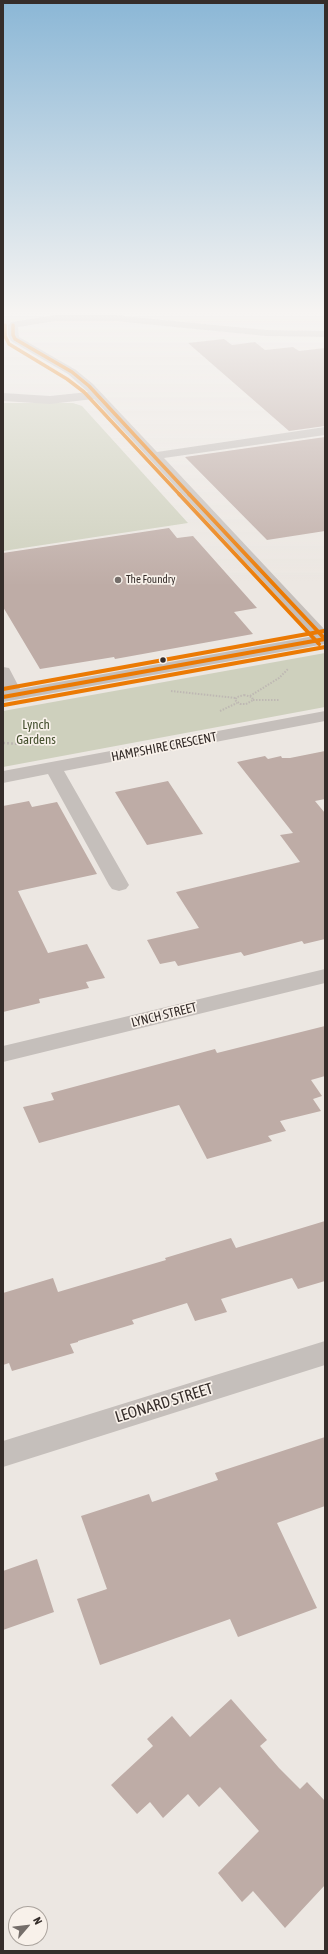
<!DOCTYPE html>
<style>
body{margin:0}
#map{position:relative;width:328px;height:1954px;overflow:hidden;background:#ece7e2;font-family:"Asap Condensed",sans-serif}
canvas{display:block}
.frame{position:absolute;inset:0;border:4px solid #352d2a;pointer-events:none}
.north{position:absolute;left:8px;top:1906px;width:40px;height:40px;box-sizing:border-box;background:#f8f1ea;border:1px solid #aaa39d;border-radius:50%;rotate:62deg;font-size:11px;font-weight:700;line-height:16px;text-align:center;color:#352d2a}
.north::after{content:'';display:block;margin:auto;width:14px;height:18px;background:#756e6a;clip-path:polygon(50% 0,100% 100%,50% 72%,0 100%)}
</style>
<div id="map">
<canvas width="328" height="1954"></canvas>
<div class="frame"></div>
<div class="north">N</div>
</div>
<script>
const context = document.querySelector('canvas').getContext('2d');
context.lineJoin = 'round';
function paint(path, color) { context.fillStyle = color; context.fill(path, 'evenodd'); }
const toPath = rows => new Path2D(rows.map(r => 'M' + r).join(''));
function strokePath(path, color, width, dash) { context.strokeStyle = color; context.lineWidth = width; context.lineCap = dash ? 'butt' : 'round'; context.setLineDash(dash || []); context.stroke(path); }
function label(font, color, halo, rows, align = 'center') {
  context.font = font + ' "Asap Condensed",sans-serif'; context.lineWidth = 3.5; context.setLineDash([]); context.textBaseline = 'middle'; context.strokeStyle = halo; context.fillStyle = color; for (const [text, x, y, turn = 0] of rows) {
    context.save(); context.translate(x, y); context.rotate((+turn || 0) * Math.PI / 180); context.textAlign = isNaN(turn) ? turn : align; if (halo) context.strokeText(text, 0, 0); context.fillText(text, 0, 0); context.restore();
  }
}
paint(toPath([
 [3,403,73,403,82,406,188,523,3,551],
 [325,653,325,707,3,767,3,711]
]), '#ced0bd');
paint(toPath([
 [224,339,232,345,255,342,265,350,293,347,299,351,325,348,325,426,289,431,188,343],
 [325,437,325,531,267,540,185,457],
 [169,528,177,538,193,536,257,608,234,612,253,634,115,659,114,657,40,669,3,607,3,553],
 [325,751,325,799,315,801,325,813,325,939,304,944,302,941,244,956,241,952,178,966,175,961,160,964,147,940,199,928,176,892,300,862,280,835,293,833,237,762,265,756,268,759,281,756,282,758,290,758],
 [168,781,203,834,147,845,115,792],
 [29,801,32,807,57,802,97,874,18,891,48,953,87,944,105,978,86,982,89,988,39,999,40,1003,3,1012,3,806],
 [325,1026,325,1076,311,1080,322,1096,313,1099,321,1111,280,1121,286,1131,268,1136,272,1141,207,1159,179,1105,39,1143,23,1107,54,1100,51,1093,215,1049,217,1053],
 [325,1221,325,1281,298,1289,292,1278,221,1299,227,1312,195,1321,187,1303,132,1320,134,1324,78,1341,78,1342,70,1344,74,1353,12,1371,9,1363,3,1365,3,1293,53,1278,58,1292,166,1260,165,1258,231,1238,236,1248],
 [325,1437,325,1506,277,1523,317,1608,238,1637,230,1619,100,1665,77,1599,107,1589,81,1516,149,1494,152,1502,218,1480,215,1473],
 [37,1559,54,1612,3,1630,3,1571],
 [231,1699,267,1740,260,1746,279,1768,300,1789,307,1782,325,1801,325,1885,285,1928,253,1891,242,1902,218,1873,259,1831,220,1787,199,1807,188,1794,163,1818,150,1802,137,1814,111,1785,153,1746,147,1739,172,1716,190,1737]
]), '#beaca6');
strokePath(toPath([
 [171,691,236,698],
 [244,695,252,697,253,700,246,704,240,704,235,700,237,697,244,695],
 [250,696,279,678,288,669],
 [253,700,279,700],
 [220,711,237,703]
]), '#beb8b3', 2, [1.5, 1.5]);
strokePath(toPath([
 [3,743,37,745]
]), '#beb8b3', 2.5, [2, 2]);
paint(toPath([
 [57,315,114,315,266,330,325,331,325,337,266,336,114,321,57,321,18,327,19,337,76,370,93,384,157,452,325,427,325,435,164,458,325,630,325,644,3,702,3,667,9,668,20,689,314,636,94,399,50,404,3,401,3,393,50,396,88,392,68,374,11,341,8,335,8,325,11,322,57,315],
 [325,711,325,721,64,771,129,885,126,889,119,891,112,889,109,885,48,774,3,783,3,771,325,711],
 [325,969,325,983,3,1062,3,1046,325,969],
 [325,1341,325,1365,3,1467,3,1441,325,1341]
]), '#c5bfbb');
strokePath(toPath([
 [13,325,13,335,15,339,72,372,89,386,190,495]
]), '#eb7a04', 3.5);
strokePath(toPath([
 [189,494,325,639],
 [3,697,325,639]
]), '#eb7a04', 4);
strokePath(toPath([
 [5,325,5,336,9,344,67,379,84,392,180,495]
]), '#eb7a04', 3.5);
strokePath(toPath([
 [179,494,319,644],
 [4,705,325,647]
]), '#eb7a04', 4);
strokePath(toPath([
 [3,689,324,631]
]), '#eb7a04', 4);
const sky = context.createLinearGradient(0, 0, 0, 586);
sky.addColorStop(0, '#8bb7d6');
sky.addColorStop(0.53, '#f6f4f2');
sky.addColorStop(1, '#f6f4f200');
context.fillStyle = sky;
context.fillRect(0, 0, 328, 586);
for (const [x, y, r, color] of [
 [118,580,4,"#756e6a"],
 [163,660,3.5,"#352d2a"]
]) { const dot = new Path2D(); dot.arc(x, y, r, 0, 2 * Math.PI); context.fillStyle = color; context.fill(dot); strokePath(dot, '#f8f1ea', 1.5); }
label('11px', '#352d2a', '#f8f1ea', [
 ["The Foundry",126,580]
], 'left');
label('13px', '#465130', '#f8f1ea', [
 ["Lynch",36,725],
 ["Gardens",36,740]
]);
label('13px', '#352d2a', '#f8f1ea', [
 ["HAMPSHIRE CRESCENT",164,747,-11],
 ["LYNCH STREET",164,1015,-14]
]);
label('16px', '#352d2a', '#f8f1ea', [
 ["LEONARD STREET",164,1403,-17]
]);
</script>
